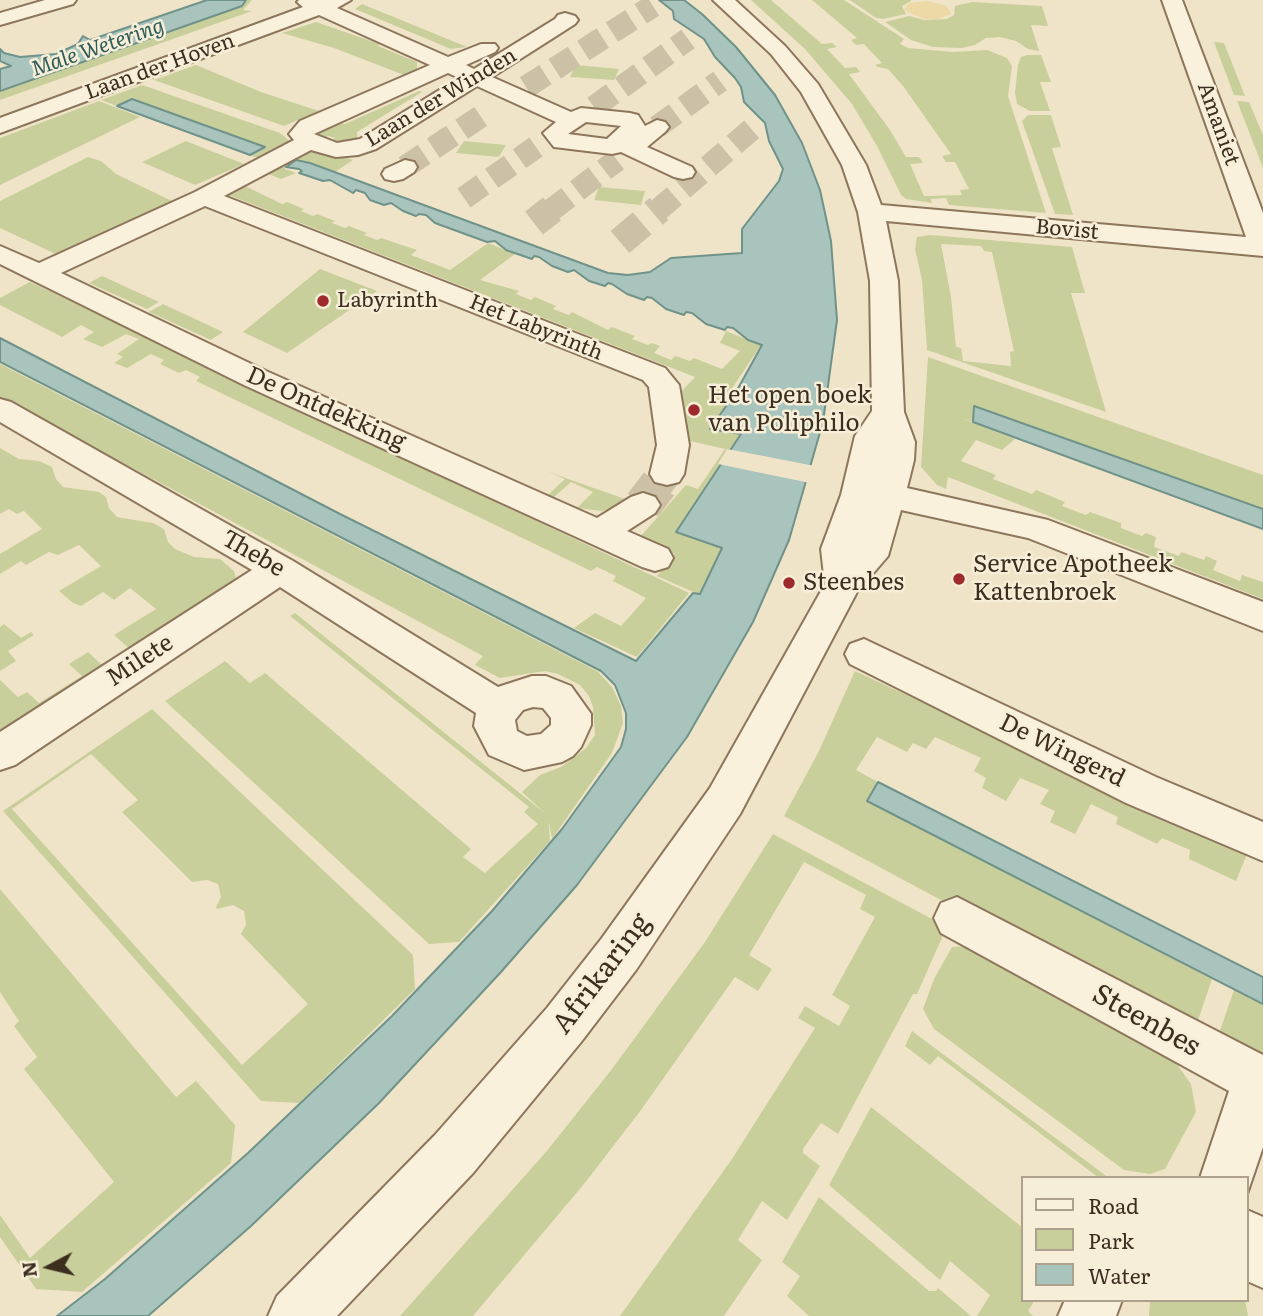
<!DOCTYPE html>
<style>
body{margin:0}
#map{position:relative;width:1263px;height:1316px;overflow:hidden;background:#f0e4c8;font-family:Literata,serif}
canvas{display:block}
.legend{position:absolute;left:1021px;top:1176px;width:228px;height:126px;box-sizing:border-box;background:#f7eed8;border:2px solid #ada18e;margin:0;padding:9px 12px;list-style:none;font-size:21px;color:#3d2e20}
.legend li{display:flex;align-items:center;gap:14px;height:35px}
.legend b{width:35px;border:2px solid #ada18e}
.north{position:absolute;left:14px;top:1232px;width:70px;height:70px;-webkit-text-stroke:5px #f7eed8;paint-order:stroke;rotate:263deg;font-size:19px;font-weight:700;line-height:28px;text-align:center;color:#3d2e20}
.north::after{content:'';display:block;margin:auto;width:24px;height:32px;background:#3d2e20;clip-path:polygon(50% 0,100% 100%,50% 72%,0 100%)}
</style>
<div id="map">
<canvas width="1263" height="1316"></canvas>
<ul class="legend">
<li><b style="height:9px;background:#faf1dc"></b>Road</li>
<li><b style="height:19px;background:#c9cf9b"></b>Park</li>
<li><b style="height:19px;background:#a9c4bc"></b>Water</li>
</ul>
<div class="north">N</div>
</div>
<script>
const context = document.querySelector('canvas').getContext('2d');
context.lineJoin = 'round';
function paint(path, color) { context.fillStyle = color; context.fill(path, 'evenodd'); }
const toPath = rows => new Path2D(rows.map(r => 'M' + r).join(''));
function strokePath(path, color, width, dash) { context.strokeStyle = color; context.lineWidth = width; context.lineCap = dash ? 'butt' : 'round'; context.setLineDash(dash || []); context.stroke(path); }
function label(font, color, halo, rows, align = 'center') {
  context.font = font + ' Literata,serif'; context.lineWidth = 5; context.setLineDash([]); context.textBaseline = 'middle'; context.strokeStyle = halo; context.fillStyle = color; for (const [text, x, y, turn = 0] of rows) {
    context.save(); context.translate(x, y); context.rotate((+turn || 0) * Math.PI / 180); context.textAlign = isNaN(turn) ? turn : align; if (halo) context.strokeText(text, 0, 0); context.fillText(text, 0, 0); context.restore();
  }
}
paint(toPath([
 [247,0,252,0,243,10,252,11,0,100,0,91,242,6],
 [751,0,771,0,822,44,832,43,837,47,827,49,845,68,856,67,860,72,849,74,890,130,906,157,919,157,923,163,910,164,924,196,962,195,960,190,969,189,955,162,946,162,942,156,951,154,903,86,888,69,878,67,875,65,882,63,864,44,856,45,851,40,857,38,812,0,844,0,904,39,900,44,908,48,953,52,987,50,1007,58,1012,66,1008,96,1046,213,949,205,946,198,931,199,932,203,906,199,901,195,877,146,852,104,805,49],
 [850,0,911,0,911,1,902,6,906,14,883,19,876,18],
 [972,2,1042,6,1048,26,1031,25,1039,51,1028,49,1016,41,1000,37,986,38,975,45,962,48,933,47,911,40,885,22,909,16,924,20,947,19,954,15,955,6],
 [362,4,467,47,451,49,355,9],
 [316,22,380,44,378,46,417,62,417,70,404,75,334,48,282,33],
 [1214,42,1224,43,1245,96,1234,95],
 [1027,55,1041,55,1051,82,1040,82,1050,111,1030,111,1017,104,1015,92,1018,65,1021,57],
 [196,65,261,92,319,111,284,126,154,80],
 [576,65,619,69,614,80,570,77],
 [142,85,280,133,291,142,263,160,250,155,264,148,132,99,117,106,101,100],
 [419,91,422,92,357,132,358,143,339,145,329,142,335,138,328,136,322,140,315,135,329,121,345,124],
 [99,101,140,117,0,185,0,138],
 [1237,101,1249,102,1263,135,1263,168],
 [1028,115,1051,115,1061,147,1052,148,1073,215,1055,214,1022,121],
 [186,141,244,164,195,185,142,162],
 [464,141,506,145,499,157,456,153],
 [325,151,353,160,335,172,310,164,286,167,285,169,296,173,281,179,266,173,245,186,282,204,287,202,304,209,301,211,313,216,317,214,335,221,332,223,345,228,349,226,367,233,364,235,377,240,381,238,417,250,411,255,450,270,488,243,515,254,480,280,519,291,516,294,531,300,535,297,556,306,553,309,569,315,572,312,608,330,612,327,635,336,632,339,648,345,652,343,660,346,654,353,671,360,675,356,690,361,694,358,722,369,740,351,720,343,726,331,761,345,731,390,736,392,710,429,741,433,677,532,722,547,700,595,657,576,675,554,640,537,686,485,698,489,725,449,690,441,684,431,680,393,695,377,221,192,306,152],
 [88,157,101,161,116,174,174,202,60,256,0,228,0,201],
 [599,187,645,191,641,205,594,200],
 [930,235,1072,247,1085,293,1071,293,1106,412,927,350,922,280,915,249,917,237],
 [941,244,981,246,984,251,992,252,1014,351,1010,352,1011,366,963,361,961,348,956,347,951,297],
 [320,269,377,291,287,353,243,332],
 [102,276,159,302,147,309,89,283],
 [30,282,689,593,637,657,574,628,595,613,621,626,646,598,613,581,616,576,597,567,591,571,196,381,200,377,186,370,179,373,160,364,164,360,151,354,127,368,114,363,123,357,117,354,139,339,126,334,102,347,83,339,94,332,81,325,62,337,0,305,0,298],
 [163,304,223,332,211,340,149,312],
 [928,357,1263,475,1263,509,975,406,973,422,961,418,1015,439,1002,450,976,440,961,461,996,475,993,479,1032,494,1036,490,1065,502,1062,506,1086,515,1090,512,1121,523,1121,528,1142,536,1146,533,1156,537,1154,547,1179,556,1181,552,1204,560,1206,556,1217,561,1213,570,1240,581,1242,575,1263,582,1263,599,948,477,946,489,937,485,921,467],
 [0,364,597,671,612,687,621,706,623,723,612,753,552,839,549,821,550,841,459,942,429,944,165,701,225,661,250,683,265,673,471,849,463,857,485,873,538,824,524,812,529,807,290,616,295,613,546,814,522,792,540,775,561,767,586,748,595,735,593,707,589,696,580,685,558,674,545,671,500,678,475,665,483,656,0,397],
 [0,448,19,459,39,461,52,467,56,479,63,487,99,492,106,497,109,508,117,517,153,523,164,529,168,542,175,549,194,557,220,559,234,571,237,583,132,651,114,635,156,609,130,588,114,600,103,592,81,606,73,603,59,591,101,566,79,545,58,555,49,552,26,565,21,561,0,574,0,554,42,529,24,511,17,514,9,509,0,514],
 [547,471,568,479,631,501,602,511,577,508,593,492,571,482,553,498,548,495,565,479],
 [4,624,21,638,31,632,34,635,8,651,16,661,0,671,0,627],
 [88,652,105,668,0,736,0,680,18,697,27,692,39,703,82,676,69,664],
 [855,671,1247,854,1236,881,1189,859,1190,850,1162,838,1157,844,1116,824,1118,817,1091,804,1075,834,1050,822,1055,811,1040,804,1049,790,1020,778,1006,801,982,788,986,778,974,771,981,758,935,737,926,749,913,743,907,752,877,737,856,770,878,782,867,801,1212,979,1193,1035,784,816,819,751],
 [152,709,413,955,415,989,299,1103,261,1101,3,811],
 [91,754,138,800,122,812,192,882,207,880,218,884,221,897,216,907,217,909,233,905,244,911,246,925,241,934,308,1004,242,1065,12,809],
 [773,834,945,926,945,931,917,994,913,994,838,1134,821,1123,803,1149,803,1153,820,1166,787,1220,762,1201,738,1240,762,1260,724,1316,620,1316,732,1159,815,1028,798,1018,805,1006,839,1026,850,1006,832,995,875,917,860,909,866,895,804,862,749,955,772,969,758,991,735,977,641,1110,584,1184,473,1316,400,1316,546,1152,612,1069,705,942],
 [0,889,176,1097,196,1081,235,1125,231,1163,82,1292,36,1289,0,1237,0,1215,30,1258,114,1182,24,1069,37,1057,14,1026,19,1021,0,992],
 [968,946,1168,1052,1191,1084,1196,1112,1165,1169,1150,1174,1124,1170,934,1029,923,1009,934,979,952,947],
 [1234,990,1263,1005,1263,1074,1214,1048],
 [912,1031,1109,1178,1099,1178,938,1056,930,1065,905,1046],
 [871,1107,1023,1228,1023,1300,1035,1300,1028,1311,1033,1316,977,1316,990,1295,950,1261,940,1280,829,1185],
 [819,1197,929,1291,936,1291,938,1288,971,1316,809,1316,787,1296,800,1276,782,1262],
 [1150,1300,1245,1300,1248,1316,1149,1316]
]), '#c9cf9b');
paint(toPath([
 [928,1,947,6,951,14,938,19,924,19,904,10,909,3]
]), '#ecd9a5');
const water = toPath([
 [207,0,246,0,242,6,0,91,0,69,11,66,0,61,0,49,4,53,20,57,56,54,78,44,83,36,90,40,207,0],
 [659,0,684,0,702,14,736,47,775,95,802,143,820,190,831,241,837,320,823,422,789,540,753,622,687,737,577,885,501,972,379,1103,251,1226,148,1316,57,1316,105,1279,248,1153,392,1016,492,911,562,829,621,747,626,729,626,713,615,685,601,671,0,362,0,338,340,514,636,661,693,593,700,594,722,548,676,532,741,434,710,429,736,392,762,345,748,340,733,328,727,327,725,330,706,324,692,313,686,312,684,315,666,309,652,298,647,297,644,300,627,294,612,284,608,283,605,286,589,281,574,270,568,272,552,266,539,257,534,256,532,259,506,250,495,241,487,242,435,223,426,215,419,214,416,216,403,211,391,203,384,205,370,200,365,193,356,190,353,193,330,180,323,181,299,173,302,171,299,169,286,167,296,160,310,163,608,273,628,275,650,272,671,258,742,253,742,229,779,181,783,169,769,141,765,123,744,102,741,87,735,78,715,57,704,39,674,19,673,11,659,0],
 [132,99,265,147,250,155,117,106,132,99],
 [974,406,1263,509,1263,529,973,422,974,406],
 [878,782,1263,977,1263,1004,867,801,878,782]
]);
paint(water, '#a9c4bc');
strokePath(water, '#6f938a', 2);
paint(toPath([
 [727,449,815,466,810,483,718,464]
]), '#f0e4c8');
strokePath(toPath([
 [526,87,653,6],
 [594,107,688,39],
 [657,127,720,81],
 [405,167,489,111],
 [464,198,536,147],
 [550,211,617,160],
 [657,211,752,129]
]), '#ccc0a6', 23, [23, 11]);
strokePath(toPath([
 [534,223,552,209],
 [620,242,659,209],
 [658,486,667,474]
]), '#ccc0a6', 29, [29, 15]);
strokePath(toPath([
 [643,505,659,484]
]), '#ccc0a6', 38, [38, 19]);
const minor = toPath([
 [45,0,76,0,73,4,0,25,0,13,45,0],
 [299,0,351,0,337,8,448,57,481,44,495,44,498,48,495,52,466,65,474,69,555,19,558,15,565,13,575,16,578,20,575,24,492,77,571,112,581,108,630,113,638,115,645,126,657,120,665,122,669,127,665,132,647,147,692,167,695,172,692,177,683,179,674,177,621,152,612,154,554,147,543,133,556,122,477,86,376,149,358,155,336,157,311,150,224,196,665,368,679,385,689,445,684,474,679,482,667,485,655,482,650,474,657,445,649,387,643,380,205,206,61,273,266,371,597,518,631,497,643,493,655,497,660,505,655,513,627,531,668,549,673,558,668,567,655,571,642,567,244,385,0,264,0,246,39,263,195,192,294,140,289,134,300,121,430,65,319,15,0,133,0,118,303,7,297,2,299,0],
 [448,73,459,78,360,139,337,143,314,134,448,73],
 [586,122,621,126,607,139,568,134,586,122],
 [713,0,735,0,785,46,818,84,866,165,881,205,1246,237,1162,0,1182,0,1263,213,1263,256,886,221,898,281,904,412,915,442,914,460,907,488,1048,520,1263,602,1263,631,1028,538,901,510,888,556,857,592,740,814,636,970,581,1042,473,1173,337,1316,268,1316,277,1296,435,1135,547,1008,602,938,710,788,825,584,821,549,841,495,855,436,872,411,870,281,858,212,842,165,801,92,771,54,713,0],
 [405,160,414,162,417,167,414,172,403,179,394,181,385,179,382,174,385,169,405,160],
 [0,399,11,402,293,561,498,687,532,676,546,676,571,686,591,714,591,725,581,747,573,756,562,762,524,770,489,755,474,726,476,713,280,587,15,765,0,770,0,732,252,570,0,422,0,399],
 [533,707,543,708,551,718,551,725,541,734,527,736,517,731,515,720,523,710,533,707],
 [864,639,1156,777,1263,822,1263,861,1126,803,850,664,845,654,850,644,864,639],
 [957,897,1263,1055,1263,1147,1247,1194,1247,1178,1200,1178,1229,1091,941,933,934,918,941,903,957,897],
 [1247,1210,1263,1217,1263,1288,1247,1281,1247,1210],
 [1065,1300,1122,1300,1116,1316,1058,1316,1065,1300]
]);
strokePath(minor, '#8d765c', 4);
paint(minor, '#faf1dc');
for (const [x, y, r, color] of [
 [323,301,7,"#9e2a2b"],
 [694,410,7,"#9e2a2b"],
 [959,579,7,"#9e2a2b"],
 [789,583,7,"#9e2a2b"]
]) { const dot = new Path2D(); dot.arc(x, y, r, 0, 2 * Math.PI); context.fillStyle = color; context.fill(dot); strokePath(dot, '#f7eed8', 2.5); }
label('italic 21px', '#2f5d5a', '#f7eed8', [
 ["Male Wetering",98,48,-19]
]);
label('21px', '#3d2e20', '#f7eed8', [
 ["Laan der Hoven",160,67,-20],
 ["Laan der Winden",441,98,-31],
 ["Amaniet",1218,124,70],
 ["Bovist",1067,230,5],
 ["Het Labyrinth",536,328,22]
]);
label('21px', '#3d2e20', '#f7eed8', [
 ["Labyrinth",337,301]
], 'left');
label('24px', '#3d2e20', '#f7eed8', [
 ["Het open boek",708,396],
 ["van Poliphilo",708,424],
 ["Service Apotheek",973,565],
 ["Kattenbroek",973,593],
 ["Steenbes",803,583]
], 'left');
label('24px', '#3d2e20', '#f7eed8', [
 ["De Ontdekking",326,409,24],
 ["Thebe",253,554,30],
 ["Milete",140,661,-33],
 ["De Wingerd",1062,751,26]
]);
label('28px', '#3d2e20', '#f7eed8', [
 ["Afrikaring",602,974,-53],
 ["Steenbes",1146,1021,29]
]);
</script>
